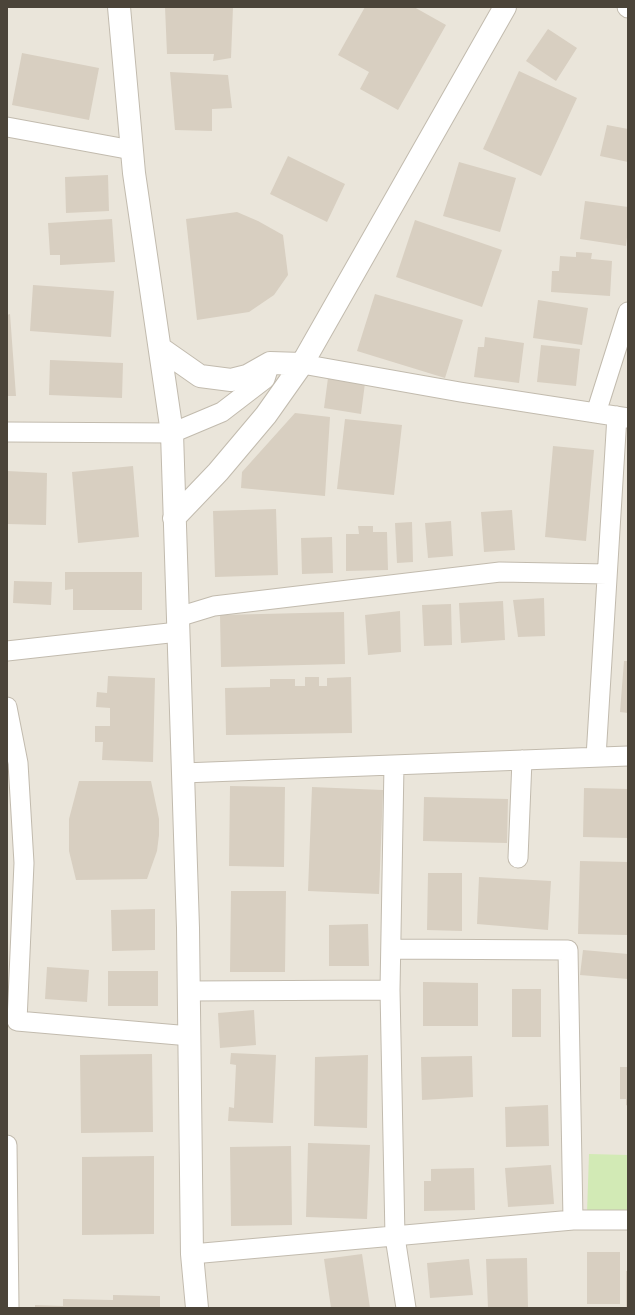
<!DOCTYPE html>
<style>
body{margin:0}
#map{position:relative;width:635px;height:1315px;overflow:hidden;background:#f6f3ec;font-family:"Roboto Condensed",sans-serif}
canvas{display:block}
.frame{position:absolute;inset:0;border:8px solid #4b4439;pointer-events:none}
</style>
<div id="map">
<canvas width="635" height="1315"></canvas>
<div class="frame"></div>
</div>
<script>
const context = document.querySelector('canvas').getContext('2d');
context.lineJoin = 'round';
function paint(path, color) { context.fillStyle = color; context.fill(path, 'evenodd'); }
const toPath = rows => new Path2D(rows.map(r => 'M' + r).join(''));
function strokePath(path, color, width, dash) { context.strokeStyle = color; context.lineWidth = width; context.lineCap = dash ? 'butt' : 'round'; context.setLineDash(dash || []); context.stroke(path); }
paint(toPath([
 [7,7,628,7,628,1308,7,1308]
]), '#eae5da');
paint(toPath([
 [589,1154,628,1155,628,1211,587,1213]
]), '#d2eab5');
paint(toPath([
 [165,7,233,7,231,58,213,61,214,54,167,54],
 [365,7,414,7,446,25,398,110,360,89,369,72,338,55],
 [548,29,577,48,556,81,526,61],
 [22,53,99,68,89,120,12,105],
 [519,71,577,98,541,176,483,149],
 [170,72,228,75,232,108,212,109,212,131,175,130],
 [607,125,628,129,628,162,600,156],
 [288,156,345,184,327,222,270,194],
 [459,162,516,178,500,232,443,216],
 [108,175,109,211,66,213,65,177],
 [585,201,628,207,628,229,626,246,580,239],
 [237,212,258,221,283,235,288,275,274,295,249,312,197,320,186,219],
 [112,219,115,262,60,265,60,255,50,255,48,223],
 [415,220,502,250,482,307,396,277],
 [576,252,592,253,591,259,612,261,610,296,551,292,552,271,559,271,560,256,576,257],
 [33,285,114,291,111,337,30,331],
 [375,294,463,320,445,378,357,351],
 [538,300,588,308,582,345,533,338],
 [10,314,16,396,7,396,7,315],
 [485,337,524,343,519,383,474,377,478,347,484,347],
 [541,345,580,349,576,386,537,382],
 [50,360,123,363,122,398,49,395],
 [328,378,365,383,361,414,324,408],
 [295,413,330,417,325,496,241,488,242,472],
 [345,419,402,425,394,495,337,489],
 [553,446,594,450,586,541,545,537],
 [133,466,139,537,78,543,72,472],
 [7,471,47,473,46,525,7,524],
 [276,509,278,575,215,577,213,511],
 [512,510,515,550,484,552,481,512],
 [451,521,453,556,428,558,425,523],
 [412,522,413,562,397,563,395,523],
 [358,526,373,526,373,532,387,532,388,570,346,571,346,534,359,534],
 [332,537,333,573,302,574,301,538],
 [65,572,142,572,142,610,73,610,73,589,65,590],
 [14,581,52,582,51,605,13,603],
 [544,598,545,636,518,637,513,600],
 [503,601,505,640,461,643,459,603],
 [451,604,452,645,424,646,422,605],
 [400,611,401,652,368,655,365,615],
 [344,612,345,664,221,667,220,615],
 [624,661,628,661,628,713,620,712],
 [108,676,155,678,153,762,102,760,103,742,95,742,95,726,110,726,110,708,96,707,97,692,107,693],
 [305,677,319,677,319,686,327,686,327,678,351,677,352,733,226,735,225,688,270,687,270,679,295,679,295,686,305,686],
 [79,781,151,781,159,819,159,835,157,851,147,879,76,880,69,851,69,819],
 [230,786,285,787,284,867,229,866],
 [312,787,383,790,379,894,308,891],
 [584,788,628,789,628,838,583,837],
 [424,797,508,799,507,843,423,841],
 [580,861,628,862,628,935,578,934],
 [428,873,462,873,462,931,427,930],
 [479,877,551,881,548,930,477,924],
 [231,891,286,891,285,972,230,972],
 [155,909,155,950,112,951,111,910],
 [368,924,369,966,329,966,329,925],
 [583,950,628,954,628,979,580,975],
 [47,967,89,970,87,1002,45,999],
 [108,971,158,971,158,1006,108,1006],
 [423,982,478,983,478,1026,423,1026],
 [512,989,541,989,541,1037,512,1037],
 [254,1010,256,1045,220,1048,218,1013],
 [231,1053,276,1055,273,1123,228,1121,229,1107,234,1108,236,1065,230,1064],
 [152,1054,153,1132,81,1133,80,1055],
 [368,1055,367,1128,314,1126,315,1057],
 [472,1056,473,1097,422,1100,421,1057],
 [620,1067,628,1067,628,1106,626,1105,626,1099,620,1099],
 [548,1105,549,1146,506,1147,505,1107],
 [308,1143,370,1145,367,1219,306,1217],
 [291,1146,292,1225,231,1226,230,1147],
 [154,1156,154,1234,82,1235,82,1157],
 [551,1165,554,1204,508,1207,505,1168],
 [474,1168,475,1210,424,1211,424,1181,431,1181,431,1169],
 [587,1252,620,1252,620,1304,587,1304],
 [362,1254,370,1308,331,1308,324,1259],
 [527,1258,528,1308,488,1308,486,1259],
 [469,1259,473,1295,430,1298,427,1263],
 [626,1271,628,1271,628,1308,626,1308],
 [113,1295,160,1296,160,1308,35,1308,35,1305,63,1306,63,1299,113,1300]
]), '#d8cfc1');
const minor = toPath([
 [627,7,628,8],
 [7,127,132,150],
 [302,364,460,392,628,418],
 [596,413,628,312],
 [7,432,172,433,222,412,265,379,270,363],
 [178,617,214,606,500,572,607,574],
 [7,651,178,632],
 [7,707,18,763,24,863,17,1021,190,1036],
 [596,757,617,416],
 [394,765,390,990,395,1237,406,1308],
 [183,773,628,756],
 [518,858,522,760],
 [391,949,568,950,573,1220],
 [189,991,390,990],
 [7,1145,9,1308],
 [192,1254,573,1220,628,1220]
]);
const tertiary = toPath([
 [119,7,134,173,172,433,188,928,192,1254,197,1308],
 [160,348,200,376,231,380,247,376,270,363,302,364],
 [174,518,218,472,266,415,302,364,505,7]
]);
strokePath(minor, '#c2bbae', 21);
strokePath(tertiary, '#c2bbae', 24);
strokePath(minor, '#fff', 19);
strokePath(tertiary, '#fff', 22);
</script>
